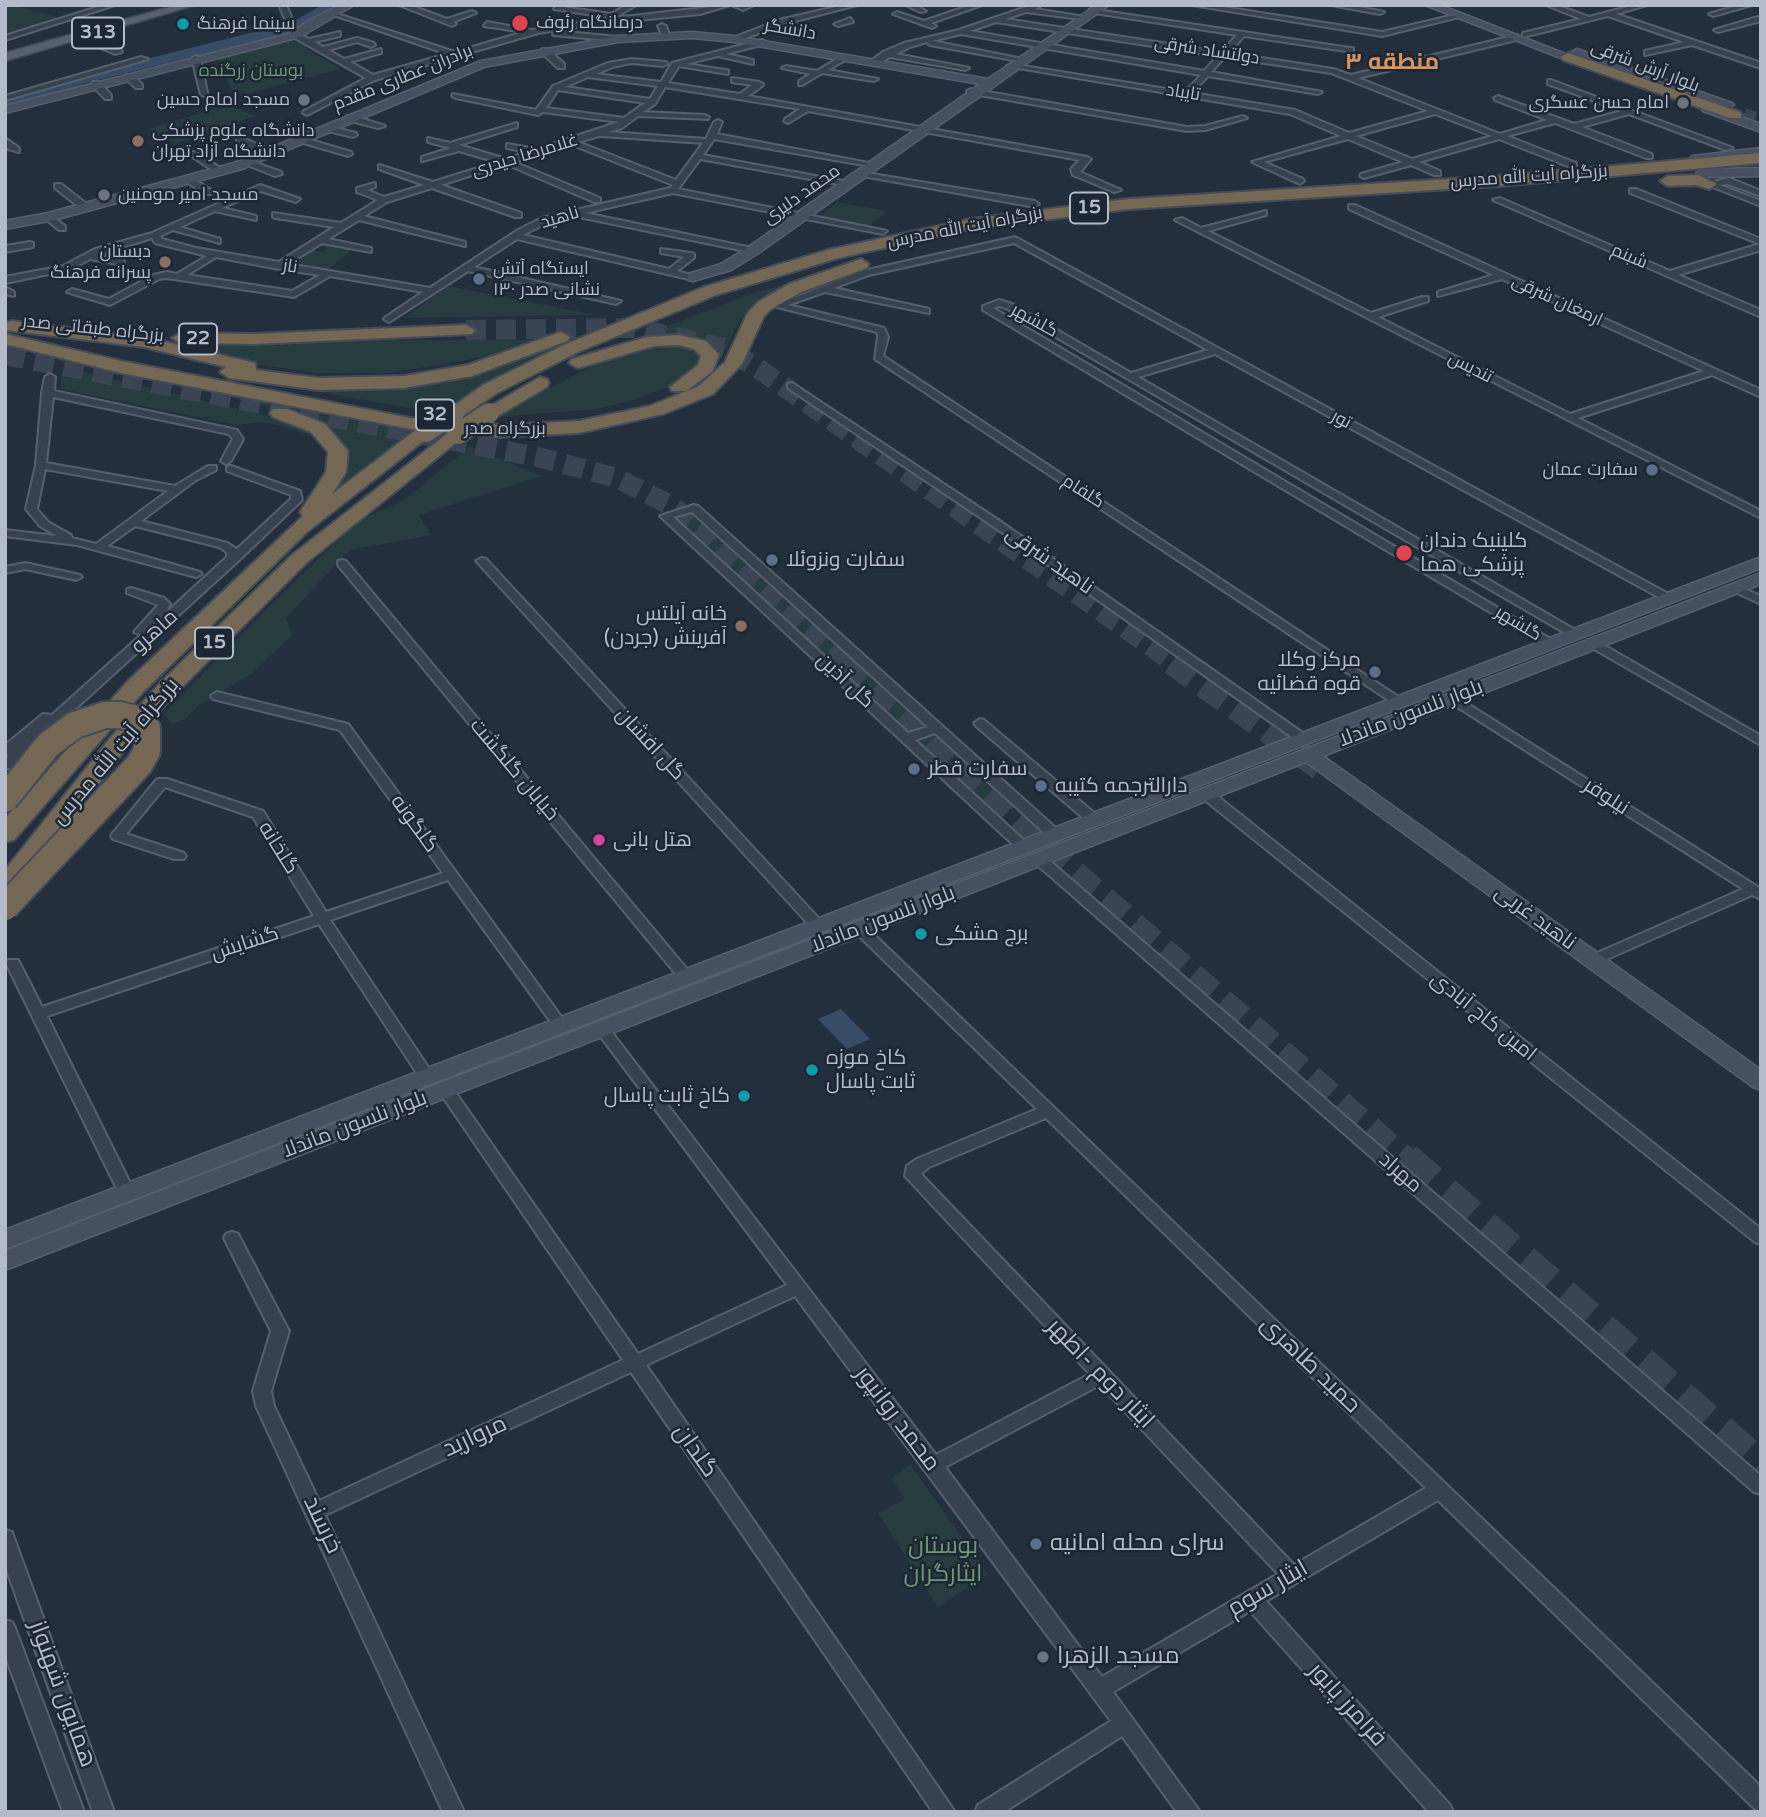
<!DOCTYPE html>
<meta charset="utf-8">
<style>
body{margin:0}
#map{position:relative;width:1766px;height:1817px;overflow:hidden;background:#242f3e;font-family:"Varela Round",sans-serif}
canvas{display:block}
.frame{position:absolute;inset:0;border:7px solid #b4bcc9;pointer-events:none}
</style>
<div id="map">
<canvas width="1766" height="1817"></canvas>
<div class="frame"></div>
</div>
<script>
const context = document.querySelector('canvas').getContext('2d');
context.lineJoin = 'round';
function paint(path, color) { context.fillStyle = color; context.fill(path, 'evenodd'); }
const toPath = rows => new Path2D(rows.map(r => 'M' + r).join(''));
function strokePath(path, color, width, dash) { context.strokeStyle = color; context.lineWidth = width; context.lineCap = dash ? 'butt' : 'round'; context.setLineDash(dash || []); context.stroke(path); }
function label(font, color, halo, rows, align = 'center') {
  context.font = font + ' "Varela Round",Cairo,sans-serif'; context.lineWidth = 5; context.setLineDash([]); context.textBaseline = 'middle'; context.strokeStyle = halo; context.fillStyle = color; for (const [text, x, y, turn = 0] of rows) {
    context.save(); context.translate(x, y); context.rotate((+turn || 0) * Math.PI / 180); context.textAlign = isNaN(turn) ? turn : align; if (halo) context.strokeText(text, 0, 0); context.fillText(text, 0, 0); context.restore();
  }
}
paint(toPath([
 [5,5,11,5,64,19,5,35],
 [292,40,340,69,246,94,232,91,216,56],
 [229,105,255,116,175,144,148,129],
 [837,202,887,211,868,227,818,218],
 [324,243,354,248,328,270,296,264,292,260,311,250,324,252,327,248,317,246],
 [855,262,812,276,759,301,740,319,719,363,717,352,708,344,644,339,626,342,751,294],
 [448,286,596,315,405,318],
 [673,301,442,414,259,381,348,387,523,357],
 [374,340,538,340,474,359,388,373,315,373,260,365,171,341,245,344],
 [664,344,688,346,698,350,703,357,701,366,674,385,626,402,596,409,495,417,605,359,624,351],
 [62,367,272,417,302,426,324,440,278,425,262,422,236,425,61,389],
 [182,383,323,416,419,429,309,513,343,468,304,417],
 [470,446,541,476,419,515,431,535,350,550,286,618,292,635,253,673,199,705,185,719,172,724,164,714,268,607,358,521,404,500],
 [694,515,1015,807,994,814,676,520],
 [910,1464,988,1574,938,1607,878,1513,905,1499,891,1479]
]), '#263c3f');
paint(toPath([
 [841,1009,870,1039,847,1049,818,1019]
]), '#394c67');
paint(toPath([
 [322,5,341,5,302,27,297,29,289,24,322,5],
 [283,25,288,27,288,33,86,83,5,109,5,99,74,77,283,25]
]), '#394c67');
strokePath(toPath([
 [1744,114,1761,120]
]), '#3a4453', 12, [12, 6]);
strokePath(toPath([
 [466,330,634,328,724,348,759,369,1174,663],
 [5,355,538,457,617,478,670,505,693,521,847,663]
]), '#3a4453', 20, [20, 10]);
strokePath(toPath([
 [845,662,1061,862,1407,1161],
 [1172,662,1325,771]
]), '#3a4453', 26, [26, 13]);
strokePath(toPath([
 [1405,1159,1761,1467]
]), '#3a4453', 34, [34, 18]);
const street = toPath([
 [104,5,115,5,5,40,5,36,104,5],
 [279,5,286,5,299,34,309,39,340,32,340,36,314,42,323,47,357,38,374,43,375,45,371,47,357,42,328,50,344,59,381,49,381,53,350,62,373,75,447,54,331,14,331,12,455,52,524,32,484,26,487,22,532,30,606,19,606,17,554,9,556,6,611,14,627,5,636,5,614,18,730,5,700,14,606,23,538,33,375,80,307,115,303,113,304,111,366,78,293,37,279,5],
 [399,5,409,5,447,19,472,11,476,13,453,22,456,24,452,26,399,5],
 [731,5,743,6,754,5,743,10,731,5],
 [844,5,857,5,784,24,737,41,730,39,779,20,844,5],
 [906,5,915,5,926,11,920,12,906,5],
 [971,5,982,5,931,23,936,26,932,28,893,14,897,12,924,21,971,5],
 [1032,5,1042,5,1035,9,1085,17,1081,19,1026,12,1005,19,1221,52,1237,35,1088,12,1090,9,1350,48,1353,48,1353,52,1244,36,1229,53,1333,69,1351,75,1517,35,1520,39,1358,78,1500,134,1547,120,1495,100,1494,98,1498,96,1574,124,1622,111,1548,84,1548,80,1551,80,1733,148,1726,150,1629,114,1582,127,1652,154,1652,158,1646,158,1555,123,1507,136,1576,163,1576,167,1570,167,1499,139,1419,162,1440,171,1440,175,1434,175,1411,165,1364,178,1360,176,1361,174,1403,162,1348,139,1264,162,1303,179,1304,181,1300,184,1252,162,1341,136,1290,114,1007,66,1011,64,1185,92,1201,75,961,34,932,41,1028,60,1024,62,930,45,927,42,910,47,896,54,969,68,965,70,890,57,875,65,868,63,883,52,904,43,959,30,1032,5],
 [996,22,1218,56,1204,71,970,31,996,22],
 [1225,57,1331,73,1428,111,1349,133,1295,110,1192,93,1208,76,1318,94,1322,92,1211,72,1225,57],
 [1435,114,1492,136,1412,159,1356,136,1435,114],
 [1192,5,1210,5,1382,32,1459,14,1463,16,1382,36,1192,5],
 [1331,5,1349,5,1384,12,1380,14,1331,5],
 [1546,5,1556,5,1589,17,1635,5,1647,5,1616,14,1761,63,1761,68,1692,45,1645,55,1645,51,1684,42,1608,16,1523,37,1523,33,1581,19,1546,5],
 [1740,5,1752,5,1713,16,1709,14,1740,5],
 [1758,17,1761,17,1761,21,1718,32,1714,30,1758,17],
 [850,18,853,22,838,26,834,24,850,18],
 [662,24,666,26,670,38,663,36,658,26,662,24],
 [556,31,618,37,622,39,618,41,553,35,556,31],
 [83,35,121,50,122,52,115,54,80,39,83,35],
 [762,40,766,42,765,44,726,54,753,60,753,64,718,56,686,64,725,70,728,70,728,74,679,66,668,83,740,94,752,85,732,82,732,78,759,82,763,84,762,86,748,96,1087,157,1091,159,1080,172,1121,190,1114,192,1073,175,1071,169,1080,160,808,111,788,123,784,121,785,119,800,109,665,87,655,104,643,112,705,115,709,117,708,119,638,116,622,128,608,132,706,139,714,122,718,120,722,122,717,134,879,165,875,167,714,139,703,155,853,183,849,186,700,159,678,189,887,231,883,234,673,193,585,213,752,248,756,251,755,253,574,216,548,222,523,235,669,269,684,257,661,253,661,249,691,253,694,254,694,258,677,271,698,277,693,280,517,239,474,267,621,301,616,304,468,271,389,322,384,319,386,317,423,292,330,276,294,297,167,278,159,279,110,305,67,292,72,289,109,299,153,275,167,272,177,274,207,256,155,243,152,238,97,255,124,261,124,265,90,259,69,270,5,283,5,277,63,266,95,249,152,233,260,185,300,199,296,202,261,191,222,208,256,216,256,220,215,211,180,227,220,239,220,243,173,230,160,236,162,239,196,248,279,262,334,227,276,218,273,217,273,213,341,223,378,200,357,192,357,188,375,183,375,187,367,190,384,197,424,185,379,169,379,165,433,182,497,162,459,151,422,161,422,157,451,148,428,142,428,138,450,143,517,123,517,127,459,145,506,159,528,152,507,148,507,144,537,149,619,122,543,112,538,115,456,98,452,96,453,94,536,110,553,86,608,63,631,59,666,62,667,64,663,66,631,63,613,67,596,74,661,82,672,63,762,40],
 [588,77,658,86,650,99,565,87,588,77],
 [558,90,645,103,624,118,546,108,558,90],
 [599,136,602,136,703,143,676,180,578,142,599,136],
 [570,144,673,185,670,188,542,218,518,230,430,288,288,264,322,243,371,252,371,248,328,239,359,220,465,246,465,242,364,216,387,202,432,188,515,217,521,217,521,213,441,185,506,164,594,202,600,202,600,198,514,162,570,144],
 [216,257,279,269,320,275,292,291,187,275,216,257],
 [542,49,548,49,564,64,564,68,558,68,542,53,542,49],
 [196,56,200,58,208,97,201,95,192,58,196,56],
 [842,56,846,58,845,60,828,70,878,79,874,81,822,73,802,85,799,85,799,81,811,74,782,68,786,66,817,71,842,56],
 [141,57,148,59,5,100,5,96,141,57],
 [126,75,132,75,142,84,142,88,136,88,126,79,126,75],
 [93,82,99,82,111,95,111,99,105,99,93,86,93,82],
 [971,89,1187,127,1205,126,1243,116,1247,118,1205,130,1187,131,968,93,967,91,971,89],
 [347,116,353,116,385,126,378,128,347,120,347,116],
 [327,126,356,133,357,135,353,137,324,130,323,128,327,126],
 [240,137,273,151,274,153,267,155,237,141,237,137,240,137],
 [300,137,351,152,352,154,348,156,297,141,297,137,300,137],
 [5,138,19,148,19,152,5,148,5,138],
 [194,152,197,152,224,171,217,173,191,156,191,152,194,152],
 [248,160,281,172,282,174,275,176,245,164,245,160,248,160],
 [860,172,1035,201,1039,204,1035,207,863,176,859,174,860,172],
 [190,177,211,190,211,194,205,194,187,182,187,178,190,177],
 [1729,178,1761,191,1761,196,1728,184,1719,185,1761,201,1761,206,1705,184,1729,178],
 [55,184,61,184,89,206,89,210,83,210,55,188,55,184],
 [1630,189,1636,189,1761,239,1761,250,1678,275,1761,310,1761,317,1493,200,1500,198,1670,271,1760,244,1630,193,1630,189],
 [1349,205,1355,205,1761,390,1761,397,1712,375,1578,418,1761,511,1761,518,1175,220,1182,218,1201,228,1266,211,1266,215,1208,231,1371,313,1422,297,1428,297,1428,301,1378,317,1570,414,1704,371,1502,279,1438,296,1438,292,1494,275,1349,209,1349,205],
 [49,214,65,226,65,230,59,230,46,219,45,217,49,214],
 [1015,237,1672,596,1674,598,1672,600,1664,600,1215,354,1138,377,1582,634,1580,637,1572,637,1006,308,999,306,993,308,1557,643,1551,647,1547,646,983,310,983,306,999,300,1012,304,1131,373,1208,350,1014,243,869,275,834,288,929,309,929,313,825,292,788,305,884,328,888,337,883,356,1406,702,1404,705,1396,705,875,359,878,337,877,332,773,306,863,271,1015,237],
 [30,242,33,243,33,247,5,252,5,246,30,242],
 [5,287,14,292,14,296,5,294,5,287],
 [50,374,55,377,54,391,237,430,243,439,231,461,226,464,221,461,233,439,229,434,53,397,46,463,175,486,208,466,216,466,216,470,196,480,141,521,227,543,237,549,291,499,291,495,227,471,227,467,231,466,300,491,302,500,237,562,10,768,5,769,5,758,9,755,5,756,5,745,43,714,52,715,141,635,134,632,158,605,127,593,127,589,131,588,164,598,170,604,166,613,227,557,227,552,219,547,135,526,107,546,200,572,202,574,196,577,77,545,5,536,5,530,57,536,40,526,26,509,36,465,42,393,45,377,50,374],
 [45,469,168,491,96,544,72,538,71,535,48,522,37,509,45,469],
 [792,383,1001,522,1307,736,1309,739,1307,742,1299,742,993,526,788,388,788,384,792,383],
 [694,505,698,506,1060,832,1062,835,1060,838,1050,838,935,733,915,740,1031,847,1029,850,1019,850,660,516,694,505],
 [692,512,928,727,908,733,673,517,692,512],
 [482,558,486,559,823,923,825,926,823,929,813,929,478,563,476,561,482,558],
 [342,560,346,561,691,974,693,977,691,980,681,980,338,565,338,561,342,560],
 [25,563,80,575,82,577,76,580,25,569,5,573,5,567,25,563],
 [1735,585,1761,596,1761,604,1731,590,1729,588,1735,585],
 [1593,639,1761,736,1761,745,1589,646,1589,640,1593,639],
 [217,692,348,724,568,1026,561,1031,556,1029,448,880,330,920,432,1073,435,1077,432,1081,422,1081,319,924,47,1016,135,1193,133,1197,127,1199,121,1197,119,1193,6,963,8,960,18,960,42,1007,314,916,253,817,165,787,126,834,184,853,186,856,184,859,174,859,113,839,111,836,113,833,157,779,167,779,263,811,326,912,443,873,340,730,213,699,211,696,217,692],
 [1452,694,1761,889,1761,899,1752,895,1598,963,1588,963,1586,960,1588,957,1743,889,1448,701,1446,698,1448,695,1452,694],
 [980,719,984,720,1099,817,1101,820,1099,823,1089,823,976,726,974,723,980,719],
 [1206,790,1211,791,1761,1229,1761,1244,1755,1242,1201,797,1199,794,1206,790],
 [1039,855,1044,856,1761,1476,1761,1494,1754,1492,1034,862,1032,859,1034,856,1039,855],
 [860,925,865,926,1761,1787,1761,1811,1754,1808,1438,1500,1266,1601,1450,1805,1453,1812,1429,1812,1250,1611,1113,1692,1200,1812,1177,1812,1122,1736,1004,1812,975,1812,978,1805,1111,1721,795,1296,646,1365,955,1812,933,1812,631,1372,325,1515,464,1812,443,1812,256,1406,253,1391,271,1331,224,1238,226,1234,232,1232,238,1234,289,1331,271,1391,274,1406,319,1501,623,1360,441,1094,438,1090,441,1086,451,1086,638,1354,787,1285,595,1029,602,1024,607,1026,936,1455,1090,1374,905,1176,907,1166,917,1159,1037,1109,855,932,853,929,860,925],
 [1046,1118,1426,1488,1294,1565,921,1174,929,1167,1046,1118],
 [1100,1385,1278,1574,1102,1677,945,1467,1100,1385],
 [5,1530,12,1532,14,1538,114,1812,93,1812,5,1565,5,1530],
 [5,1620,12,1622,15,1628,84,1812,63,1812,5,1655,5,1620]
]);
const secondary = toPath([
 [340,5,354,5,300,37,5,113,5,106,292,33,306,22,340,5],
 [1097,5,1109,5,757,254,731,270,693,281,688,280,688,274,721,264,747,248,980,84,734,42,692,38,618,42,484,67,242,169,54,220,5,229,5,221,48,213,234,163,481,61,618,36,692,32,734,36,988,79,1097,5],
 [1425,5,1440,5,1594,65,1584,67,1425,5],
 [1577,49,1732,103,1734,105,1724,107,1573,54,1571,52,1577,49],
 [1707,105,1761,124,1761,132,1703,111,1701,109,1707,105],
 [1761,148,1761,156,1693,164,1687,160,1693,156,1761,148],
 [1761,168,1761,176,1702,177,1696,173,1702,169,1761,168],
 [1761,557,1761,568,5,1249,5,1230,1761,557],
 [1761,573,1761,584,1323,756,1761,1070,1761,1090,1753,1087,1306,762,5,1270,5,1251,1761,573]
]);
const primary = toPath([
 [177,5,195,5,5,61,5,53,177,5]
]);
const highway = toPath([
 [1568,53,1740,112,1742,115,1740,118,1730,118,1563,60,1561,57,1568,53],
 [1761,153,1761,163,1498,186,1129,209,971,229,838,258,716,295,578,352,497,393,461,417,447,417,444,413,483,385,566,344,704,287,828,250,971,219,1129,199,1498,176,1761,153],
 [1698,175,1717,184,1709,189,1696,185,1668,186,1660,181,1668,176,1698,175],
 [861,259,869,264,867,268,801,292,770,310,764,316,742,364,713,394,663,414,579,433,499,437,467,434,306,563,175,694,127,747,14,893,5,895,5,870,111,737,159,684,292,555,448,433,435,432,307,532,144,691,14,840,5,842,5,819,128,681,303,516,300,512,326,472,328,452,311,432,273,417,270,413,273,409,287,409,325,424,348,451,346,472,332,494,416,430,121,373,5,344,5,334,121,361,410,418,499,425,579,421,650,406,699,386,725,362,747,314,758,302,789,284,861,259],
 [12,321,144,337,255,363,256,370,319,378,404,376,468,365,561,332,570,337,567,341,472,376,404,388,319,390,229,378,220,372,226,367,144,347,6,330,5,323,12,321],
 [466,325,475,330,472,334,253,344,181,343,172,338,181,333,253,334,466,325],
 [679,335,706,341,719,355,712,372,686,391,672,391,670,387,698,365,701,356,694,349,679,345,654,346,578,368,569,363,572,359,647,337,679,335],
 [540,377,547,379,549,383,547,387,496,417,482,417,479,413,540,377]
]);
strokePath(street, '#565f6c', 4);
strokePath(secondary, '#565f6c', 3);
strokePath(primary, '#414a57', 3);
strokePath(highway, '#434c59', 4);
paint(street, '#38414e');
paint(secondary, '#465061');
paint(primary, '#56606e');
paint(highway, '#746855');
const highwayBridgeFar1 = toPath([
 [426,432,454,413],
 [458,434,489,413]
]);
const highwayBridge = toPath([
 [5,799,48,745,75,725,105,715,120,715,132,718,147,729,147,751,139,765,5,907]
]);
strokePath(highwayBridgeFar1, '#434c59', 23, []);
strokePath(highwayBridge, '#434c59', 30, []);
strokePath(highwayBridgeFar1, '#746855', 20);
strokePath(highwayBridge, '#746855', 26);
for (const [x, y, r, color] of [
 [520,23,9,"#e0444e"],
 [183,24,7,"#0f9aa8"],
 [304,100,7,"#6b7280"],
 [1683,103,7,"#6b7280"],
 [138,141,7,"#8d6e63"],
 [104,195,7,"#6b7280"],
 [165,262,7,"#8d6e63"],
 [479,279,7,"#5c6f8a"],
 [1652,470,7,"#5c6f8a"],
 [1404,553,9,"#e0444e"],
 [772,560,7,"#5c6f8a"],
 [741,626,7,"#8d6e63"],
 [1375,672,7,"#5c6f8a"],
 [914,769,7,"#5c6f8a"],
 [1041,786,7,"#5c6f8a"],
 [599,840,7,"#d1479c"],
 [921,934,7,"#0f9aa8"],
 [812,1070,7,"#0f9aa8"],
 [744,1096,7,"#0f9aa8"],
 [1036,1544,7,"#5c6f8a"],
 [1043,1657,7,"#6b7280"]
]) { const dot = new Path2D(); dot.arc(x, y, r, 0, 2 * Math.PI); context.fillStyle = color; context.fill(dot); strokePath(dot, '#1d2633', 2.5); }
label('18px', '#b4bcc9', '#1d2633', [
 ["درمانگاه رئوف",536,23],
 ["سینما فرهنگ",197,24],
 ["مسجد امام حسین",290,100,"right"],
 ["امام حسن عسگری",1669,103,"right"],
 ["دانشگاه علوم پزشکی",152,131],
 ["دانشگاه آزاد تهران",152,152],
 ["مسجد امیر مومنین",118,195],
 ["دبستان",151,252,"right"],
 ["پسرانه فرهنگ",151,273,"right"],
 ["ایستگاه آتش",493,269],
 ["نشانی صدر ۱۳۰",493,290],
 ["سفارت عمان",1638,470,"right"]
], 'left');
label('18px', '#b4bcc9', '#1d2633', [
 ["دانشگر",790,30,10],
 ["دولتشاد شرقی",1207,51,9],
 ["بلوار آرش شرقی",1645,67,21],
 ["برادران عطاری مقدم",403,78,-22],
 ["تایباد",1183,93,9],
 ["غلامرضا حیدری",525,156,-17],
 ["بزرگراه آیت الله مدرس",1529,177,-4],
 ["محمد دلیری",802,195,-35],
 ["ناهید",560,218,-17],
 ["بزرگراه آیت الله مدرس",965,228,-11],
 ["شبنم",1629,257,23],
 ["ناز",290,267,9],
 ["ارمغان شرقی",1557,301,25],
 ["گلشهر",1034,321,29],
 ["بزرگراه طبقاتی صدر",93,329,6],
 ["تندیس",1470,368,27],
 ["تور",1341,420,28],
 ["بزرگراه صدر",505,429],
 ["گلفام",1083,492,33],
 ["گلشهر",1518,624,31]
]);
label('18px', '#6b9a76', '#1d2633', [
 ["بوستان زرگنده",251,71]
]);
for (const [x, y, w] of [
 [98,33,52],
 [1089,208,38],
 [198,339,38],
 [435,415,38],
 [214,643,38]
]) { const box = new Path2D(); box.roundRect(x - w / 2, y - 15.5, w, 31, 5); context.fillStyle = '#1d2633'; context.fill(box); strokePath(box, '#b4bcc9', 2); }
label('bold 19px', '#b4bcc9', null, [
 ["313",98,33],
 ["15",1089,208],
 ["22",198,339],
 ["32",435,415],
 ["15",214,643]
]);
label('21px', '#b4bcc9', '#1d2633', [
 ["کلینیک دندان",1420,541],
 ["پزشکی هما",1420,565],
 ["سفارت ونزوئلا",786,560],
 ["خانه آیلتس",727,614,"right"],
 ["آفرینش (جردن)",727,638,"right"],
 ["مرکز وکلا",1361,660,"right"],
 ["قوه قضائیه",1361,684,"right"],
 ["سفارت قطر",928,769],
 ["دارالترجمه کتیبه",1055,786],
 ["هتل بانی",613,840],
 ["برج مشکی",935,934],
 ["کاخ موزه",826,1058],
 ["ثابت پاسال",826,1082],
 ["کاخ ثابت پاسال",730,1096,"right"]
], 'left');
label('21px', '#b4bcc9', '#1d2633', [
 ["ناهید شرقی",1049,561,35],
 ["ماهرو",155,632,-42],
 ["گل آذین",845,681,43],
 ["بلوار نلسون ماندلا",1411,714,-21],
 ["گل‌ افشان",650,744,47],
 ["بزرگراه آیت الله مدرس",116,752,-50],
 ["خیابان گلگشت",514,770,50],
 ["نیلوفر",1606,797,33],
 ["گلگونه",414,824,54],
 ["گلخانه",278,848,58],
 ["ناهید غربی",1535,918,36],
 ["بلوار نلسون ماندلا",883,920,-21],
 ["گشایش",245,944,-18],
 ["امین کاج آبادی",1483,1017,39],
 ["بلوار نلسون ماندلا",355,1125,-21],
 ["مهراد",1400,1173,41]
]);
label('bold 23px', '#d59563', '#1d2633', [
 ["منطقه ۳",1392,63]
]);
label('24px', '#b4bcc9', '#1d2633', [
 ["حمید طاهری",1310,1365,44],
 ["ایثار دوم -اطهر",1100,1374,46],
 ["محمد روانپور",897,1419,53],
 ["مروارید",475,1437,-25],
 ["گلدان",695,1451,55],
 ["خرسند",322,1525,65],
 ["ایثار سوم",1268,1589,-30],
 ["همایون شهنواز",62,1694,70],
 ["فرامرز پایور",1347,1705,48]
]);
label('24px', '#b4bcc9', '#1d2633', [
 ["سرای محله امانیه",1050,1544],
 ["مسجد الزهرا",1057,1657]
], 'left');
label('24px', '#6b9a76', '#1d2633', [
 ["بوستان",943,1547],
 ["ایثارگران",943,1575]
]);
</script>
